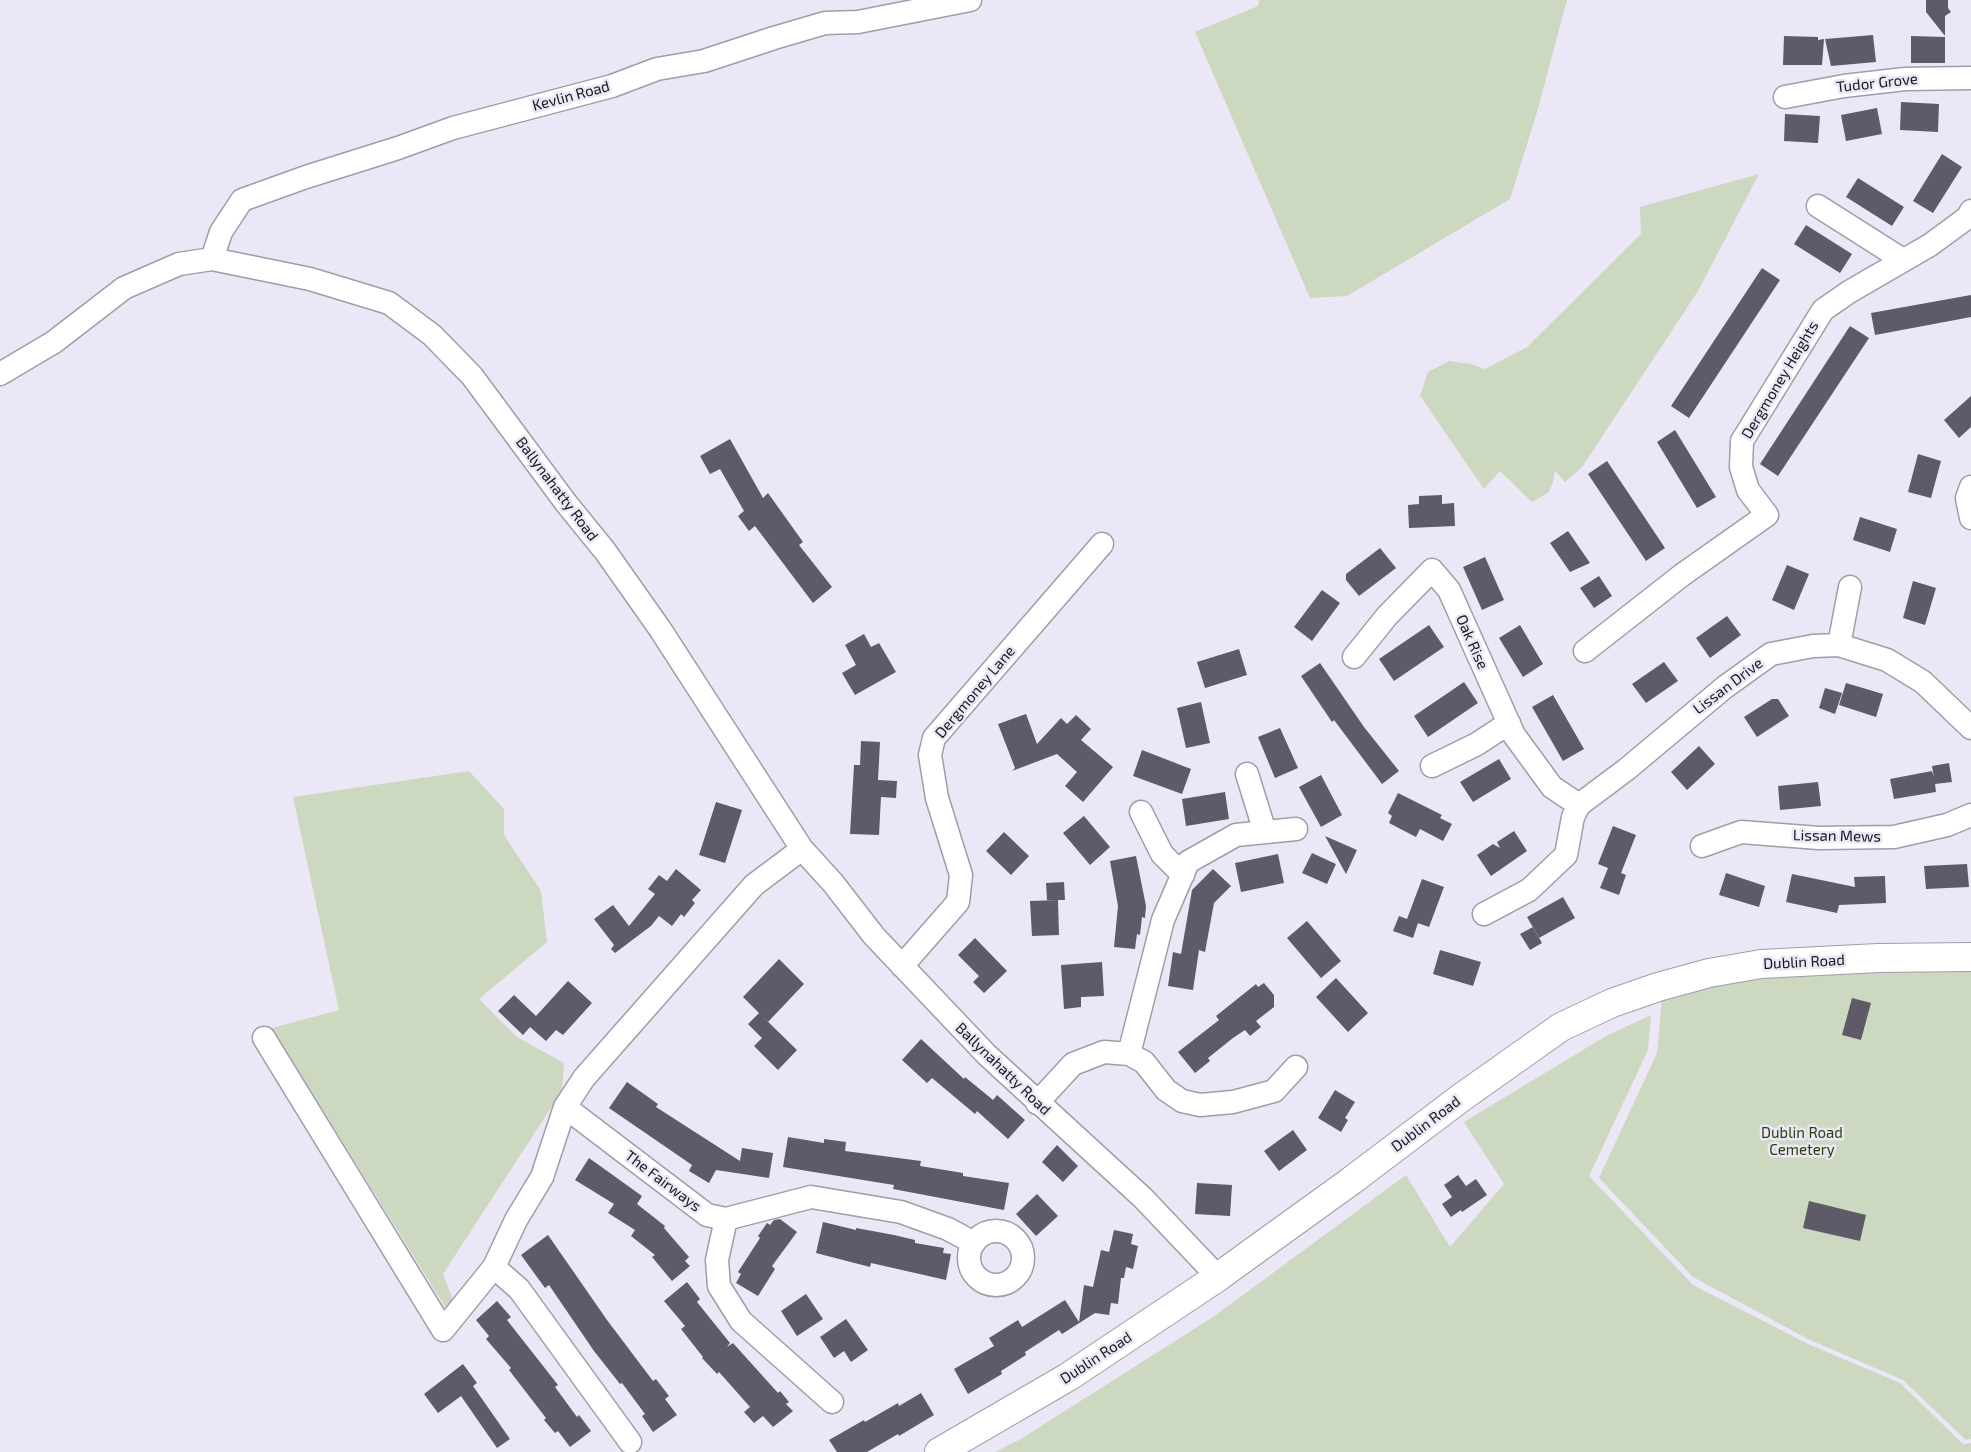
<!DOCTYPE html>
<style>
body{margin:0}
canvas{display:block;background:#ece7f6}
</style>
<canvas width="1971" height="1452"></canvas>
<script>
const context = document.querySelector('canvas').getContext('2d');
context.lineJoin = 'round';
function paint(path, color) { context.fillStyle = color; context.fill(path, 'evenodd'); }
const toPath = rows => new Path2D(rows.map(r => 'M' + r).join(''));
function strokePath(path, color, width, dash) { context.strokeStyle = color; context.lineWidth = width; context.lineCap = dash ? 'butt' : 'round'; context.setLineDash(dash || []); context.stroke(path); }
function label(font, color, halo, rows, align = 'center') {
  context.font = font + ' "Exo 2",sans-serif'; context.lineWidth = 5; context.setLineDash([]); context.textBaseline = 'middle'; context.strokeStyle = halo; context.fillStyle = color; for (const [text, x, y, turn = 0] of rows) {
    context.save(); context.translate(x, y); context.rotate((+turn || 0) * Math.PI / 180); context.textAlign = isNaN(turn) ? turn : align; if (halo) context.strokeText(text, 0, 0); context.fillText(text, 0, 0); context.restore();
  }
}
paint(toPath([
 [1259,0,1567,0,1537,112,1510,199,1347,296,1310,298,1195,32,1258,6],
 [1759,174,1698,291,1582,467,1565,482,1555,471,1553,482,1549,492,1532,502,1500,471,1484,489,1420,396,1428,372,1449,361,1471,364,1485,369,1527,347,1641,234,1640,207],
 [469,771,504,809,504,835,541,891,547,942,479,999,517,1037,564,1063,562,1091,443,1274,455,1305,447,1310,272,1028,339,1010,293,797],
 [1971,965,1971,1439,1966,1440,1903,1380,1810,1340,1693,1277,1599,1178,1657,1053,1662,997,1762,975],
 [1651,1015,1648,1050,1589,1176,1693,1285,1808,1344,1900,1383,1963,1444,1971,1443,1971,1452,995,1452,1019,1440,1213,1317,1406,1175,1450,1247,1504,1184,1464,1122,1606,1036]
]), '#ccd8bf');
paint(toPath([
 [1926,0,1948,0,1948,8,1951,12,1945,16,1945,36,1926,12],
 [1873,35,1876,62,1831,66,1825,39],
 [1784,36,1818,37,1818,40,1824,39,1822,65,1783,65],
 [1911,36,1945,37,1945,63,1911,63],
 [1901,102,1939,104,1938,132,1900,130],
 [1877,108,1882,134,1846,141,1841,115],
 [1785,114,1820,116,1818,143,1784,141],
 [1942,154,1962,167,1933,213,1913,201],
 [1858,178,1904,207,1892,226,1846,197],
 [1806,225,1852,254,1840,273,1794,244],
 [1762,268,1780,280,1689,418,1671,406],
 [1971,295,1971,317,1875,335,1871,313],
 [1850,326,1869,338,1778,476,1760,464],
 [1971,396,1971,427,1959,438,1944,420],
 [1675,430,1716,497,1697,508,1657,442],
 [730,439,763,498,768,493,803,542,799,545,832,587,813,603,755,526,749,531,738,516,744,511,720,469,710,474,700,456],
 [1918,454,1941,461,1931,498,1908,492],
 [1607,461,1665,548,1646,561,1588,474],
 [1442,495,1442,504,1454,503,1455,526,1409,528,1408,505,1419,504,1419,496],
 [1860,517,1897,529,1890,552,1853,540],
 [1568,531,1590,563,1570,572,1550,543],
 [1380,548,1396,568,1359,596,1346,580,1346,574],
 [1485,557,1504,600,1482,610,1463,567],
 [1787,565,1809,574,1794,610,1772,600],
 [1599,576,1612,596,1594,608,1580,588],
 [1913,581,1936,588,1925,625,1903,618],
 [1322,590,1340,603,1312,641,1294,627],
 [1727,616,1741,635,1710,658,1696,638],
 [1429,625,1444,647,1394,681,1379,659],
 [1520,625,1543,664,1523,677,1499,638],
 [864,634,871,647,879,643,896,672,855,695,842,673,856,665,845,645],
 [1239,649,1247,675,1205,688,1197,662],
 [1664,662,1678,681,1646,703,1632,684],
 [1320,663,1364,727,1399,771,1382,784,1334,720,1332,722,1301,676],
 [1464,682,1478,703,1428,737,1414,716],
 [1846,683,1883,694,1876,717,1839,705],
 [1825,688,1842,693,1835,714,1819,708],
 [1553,695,1584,749,1563,761,1532,707],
 [1772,699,1778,699,1789,716,1757,737,1744,717],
 [1201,702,1210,743,1186,748,1177,708],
 [1026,714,1037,744,1061,718,1067,724,1076,715,1091,729,1081,740,1113,767,1083,802,1065,786,1077,772,1057,754,1012,771,1015,768,998,724],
 [1280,728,1298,768,1275,778,1258,737],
 [861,741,880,742,878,780,897,781,896,798,881,797,879,835,850,834,854,765,860,765],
 [1699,746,1715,764,1687,790,1671,772],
 [1142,750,1191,769,1182,794,1133,776],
 [1499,759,1511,779,1473,802,1460,782],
 [1949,763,1952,782,1935,784,1936,792,1894,799,1890,779,1932,771,1934,778,1932,766],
 [1321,775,1342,815,1321,827,1299,787],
 [1818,782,1821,806,1780,810,1778,786],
 [1225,792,1229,819,1186,826,1182,799],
 [1398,793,1442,815,1440,818,1452,824,1443,841,1420,829,1416,837,1389,823,1392,816,1388,813],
 [716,802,742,810,725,863,699,855],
 [1084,816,1110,847,1090,865,1063,833],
 [1613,826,1636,835,1621,873,1626,875,1619,895,1600,888,1608,868,1598,864],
 [1514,831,1527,851,1491,876,1477,855,1493,844,1500,848,1497,842],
 [1004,832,1029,856,1011,875,986,851],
 [1325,836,1357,850,1346,874],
 [1312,853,1336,864,1327,884,1302,873],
 [1278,854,1284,883,1241,892,1235,863],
 [1136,856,1146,906,1145,918,1142,917,1140,935,1137,934,1135,949,1114,947,1118,906,1110,861],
 [1967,864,1969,887,1926,889,1924,866],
 [676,869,701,890,692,900,695,903,684,917,681,914,672,926,659,916,651,926,615,953,611,949,614,945,594,919,613,905,629,926,655,894,648,889,659,875,667,881],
 [1213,869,1231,886,1214,903,1205,952,1199,950,1193,990,1168,986,1173,952,1181,954,1192,890],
 [1726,873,1765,886,1759,907,1719,895],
 [1792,874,1855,887,1854,877,1885,876,1886,903,1839,905,1837,913,1786,902],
 [1422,879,1444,887,1429,927,1415,922,1418,923,1413,938,1393,931,1399,916,1407,919],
 [1064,882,1065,900,1047,900,1046,883],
 [1563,897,1575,918,1539,938,1527,917],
 [1058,900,1059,935,1032,936,1030,901],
 [1307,921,1341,961,1321,978,1287,938],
 [1533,927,1542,943,1530,950,1520,934],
 [975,938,1007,971,984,993,973,982,979,976,958,955],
 [1440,950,1481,962,1473,986,1433,974],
 [779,959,804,984,768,1022,743,997],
 [1102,962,1104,996,1081,997,1081,1007,1064,1009,1061,965],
 [1336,978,1368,1013,1348,1032,1316,997],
 [568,981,592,1003,563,1035,556,1030,546,1041,530,1027,523,1035,498,1011,514,995,536,1016],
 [1264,983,1274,995,1274,1007,1256,1021,1261,1027,1250,1036,1245,1030,1233,1038,1208,1058,1210,1061,1195,1073,1178,1052,1219,1020,1216,1016,1256,984,1258,987],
 [1852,998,1871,1003,1861,1040,1842,1035],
 [759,1013,797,1050,778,1070,754,1046,762,1038,748,1024],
 [921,1039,964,1079,965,1077,993,1100,997,1095,1025,1120,1008,1139,977,1111,975,1114,932,1078,927,1083,902,1060],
 [627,1082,658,1104,656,1107,740,1161,742,1148,773,1153,769,1178,716,1170,709,1183,689,1171,692,1165,609,1108],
 [1335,1090,1355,1102,1345,1118,1348,1120,1341,1132,1318,1118],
 [1293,1130,1307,1150,1279,1171,1264,1151],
 [788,1137,824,1143,824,1139,846,1142,845,1151,921,1161,920,1166,963,1173,963,1176,1009,1183,1004,1210,893,1189,894,1185,783,1167],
 [1057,1145,1078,1166,1063,1182,1042,1162],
 [589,1158,642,1196,637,1204,665,1226,664,1228,689,1257,685,1261,690,1266,672,1281,652,1257,655,1255,631,1236,635,1230,608,1213,614,1204,575,1180],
 [1458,1175,1466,1186,1476,1179,1487,1195,1462,1212,1461,1210,1451,1217,1442,1204,1452,1197,1444,1185],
 [1197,1183,1232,1185,1230,1216,1195,1214],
 [1037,1194,1058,1216,1036,1236,1016,1214],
 [1809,1201,1866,1215,1860,1241,1803,1228],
 [780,1219,797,1232,772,1266,775,1269,758,1296,736,1283,741,1274,738,1272,760,1238,758,1236,767,1223,770,1225,774,1220],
 [823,1222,856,1230,856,1228,894,1235,915,1240,915,1243,944,1248,943,1253,951,1254,946,1280,871,1263,870,1267,816,1253],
 [1114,1230,1133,1234,1131,1244,1138,1246,1133,1269,1126,1267,1124,1278,1121,1278,1118,1304,1111,1303,1109,1315,1095,1313,1062,1334,1059,1330,1025,1352,1026,1355,1001,1371,1002,1374,968,1394,954,1369,994,1346,989,1338,1018,1320,1022,1327,1065,1300,1079,1322,1084,1285,1093,1287,1101,1250,1109,1252],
 [548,1235,607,1320,653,1381,656,1379,669,1396,665,1399,677,1415,653,1432,642,1416,645,1414,622,1383,620,1384,594,1351,549,1285,545,1288,521,1255],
 [687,1282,700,1299,697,1302,730,1343,727,1347,733,1343,778,1393,780,1391,789,1402,786,1404,793,1411,773,1427,763,1416,754,1423,744,1412,750,1407,719,1372,717,1374,702,1358,703,1357,681,1329,685,1326,664,1301],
 [806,1294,823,1319,797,1336,781,1311],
 [497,1301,511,1317,507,1320,558,1385,555,1387,577,1417,579,1415,591,1431,570,1447,558,1431,555,1433,544,1420,546,1418,509,1370,511,1368,486,1339,489,1336,476,1320],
 [846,1319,868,1350,851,1362,844,1351,834,1358,820,1337],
 [463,1364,477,1383,473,1386,510,1439,497,1448,461,1396,438,1413,424,1394],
 [921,1393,934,1415,899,1436,898,1434,867,1452,837,1452,829,1440,864,1420,865,1422,898,1403,899,1406]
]), '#5e5a67');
const street = toPath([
 [1785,97,1844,86,1905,79,1971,78],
 [1818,206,1903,260],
 [212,259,221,232,242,200,306,177,398,148,453,128,612,86,657,69,704,61,774,38,825,23,858,22,970,0],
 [0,374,54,342,124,288,179,264,212,259,310,279,389,303,432,335,472,376,566,503,605,551,660,629,802,849,833,883,874,936,987,1055,1143,1198,1218,1277],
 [1971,487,1967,498,1971,518],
 [1839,645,1850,587],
 [1585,651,1682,575,1767,515,1748,490,1741,467,1742,441,1823,310,1849,292,1930,245,1968,217,1971,211],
 [1354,657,1387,616,1432,570,1449,590,1514,735,1552,787,1579,805],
 [1432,766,1477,744,1509,723],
 [1247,774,1265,832],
 [1141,812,1162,854,1183,875],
 [1702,846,1741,832,1819,838,1894,837,1947,825,1971,815],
 [1484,914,1529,890,1566,855,1573,817,1579,805,1627,769,1725,687,1771,654,1813,646,1839,645,1887,660,1923,682,1971,728],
 [902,966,958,902,961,875,937,798,930,755,934,738,1102,544],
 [264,1038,443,1330,494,1267,516,1220,542,1177,565,1107,584,1078,754,885,802,849],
 [1129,1054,1163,920,1188,862,1236,835,1296,829],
 [1037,1103,1073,1064,1104,1052,1129,1054,1144,1062,1166,1090,1182,1101,1200,1105,1233,1102,1274,1091,1296,1067],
 [565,1107,707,1215,726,1219,811,1197,901,1212,948,1229,974,1243],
 [726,1219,717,1260,719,1286,741,1321,832,1402],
 '969 1258a27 27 0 1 1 54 0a27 27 0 1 1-54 0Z',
 [494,1267,519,1289,630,1442]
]);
const secondary = toPath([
 [939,1452,1068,1377,1218,1277,1351,1181,1462,1097,1561,1027,1612,1003,1658,987,1709,973,1761,964,1878,958,1971,957]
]);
strokePath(street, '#a09ca9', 25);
strokePath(secondary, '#a09ca9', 30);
strokePath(street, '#fff', 22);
strokePath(secondary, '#fff', 28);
label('15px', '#17161b', '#ece7f6', [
 ["Tudor Grove",1877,83,-6],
 ["Kevlin Road",571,96,-15],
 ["Dergmoney Heights",1780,380,-59],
 ["Ballynahatty Road",557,489,53],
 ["Oak Rise",1472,642,66],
 ["Lissan Drive",1728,686,-37],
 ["Dergmoney Lane",975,692,-50],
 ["Lissan Mews",1837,836,1],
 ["Dublin Road",1804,962,-3],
 ["Ballynahatty Road",1003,1069,44],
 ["Dublin Road",1426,1124,-37],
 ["The Fairways",663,1181,37],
 ["Dublin Road",1096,1358,-33]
]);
label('15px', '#2b3f09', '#ece7f6', [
 ["Dublin Road",1802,1133],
 ["Cemetery",1802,1150]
]);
</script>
